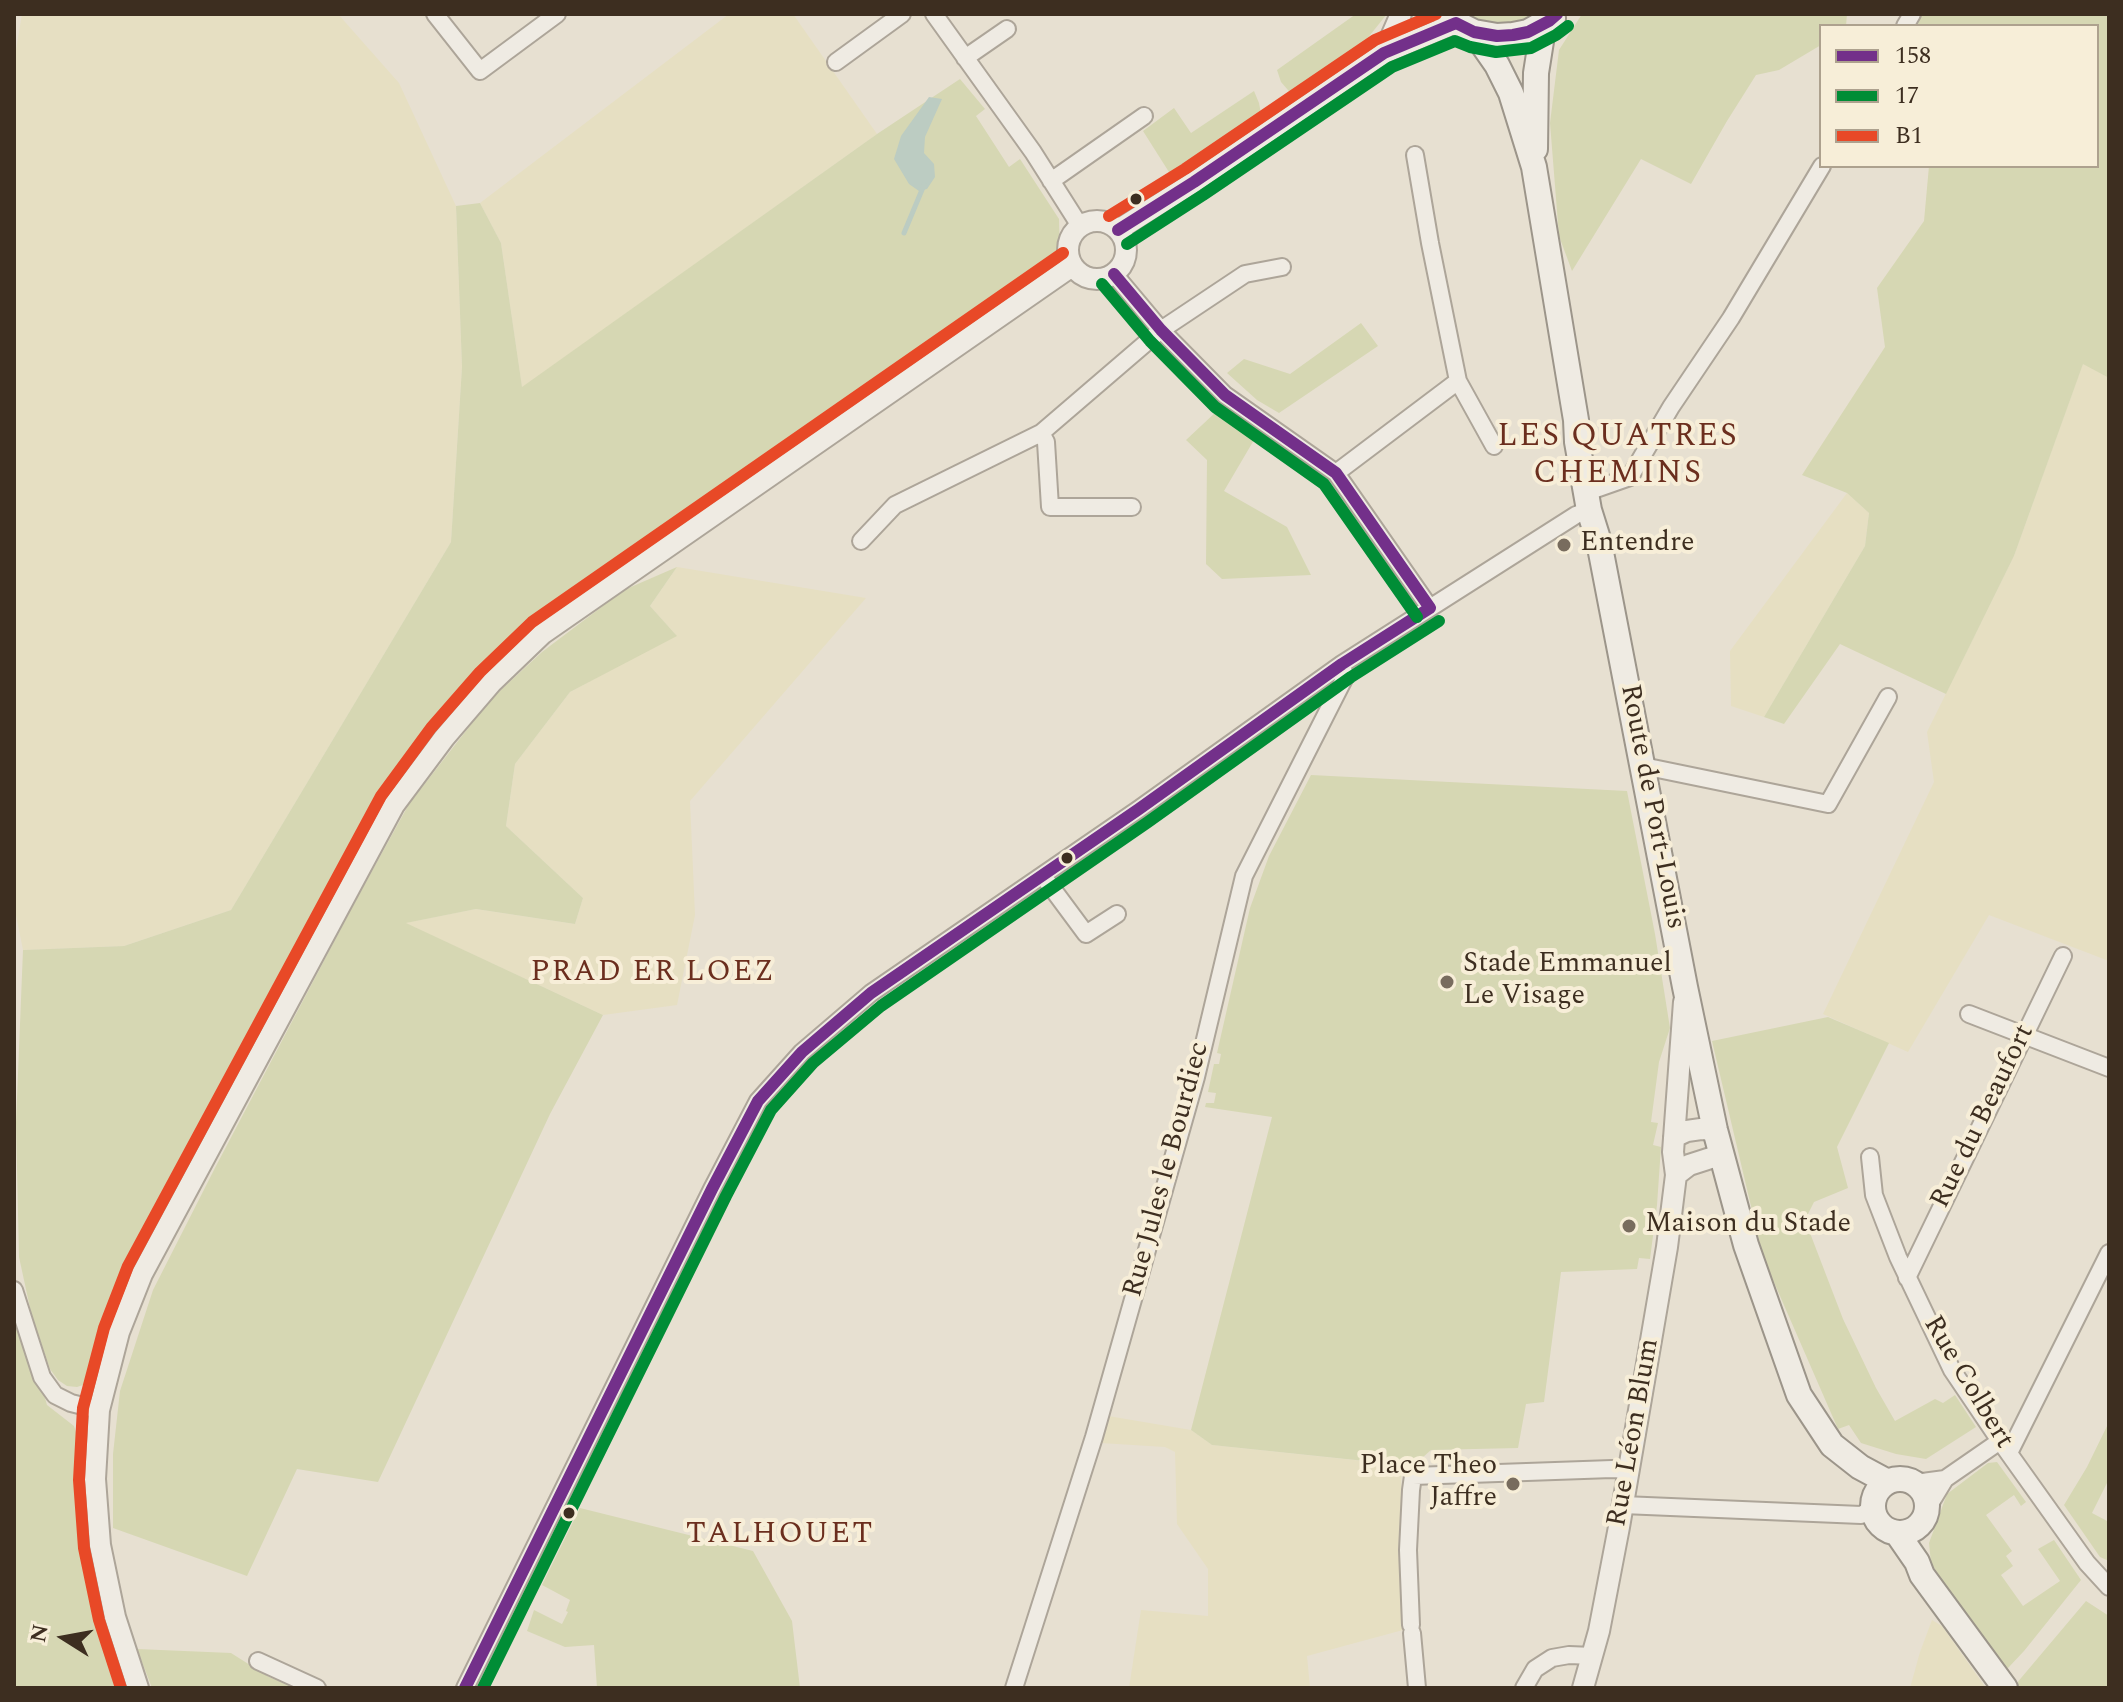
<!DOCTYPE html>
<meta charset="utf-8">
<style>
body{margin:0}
#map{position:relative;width:2123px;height:1702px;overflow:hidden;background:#e7e0d1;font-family:Spectral,serif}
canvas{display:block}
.frame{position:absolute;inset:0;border:16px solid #3d2e20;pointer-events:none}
.legend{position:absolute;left:1819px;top:24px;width:280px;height:144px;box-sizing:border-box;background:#f7eed8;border:2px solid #ada18e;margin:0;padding:10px 14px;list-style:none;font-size:24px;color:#3d2e20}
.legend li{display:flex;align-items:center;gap:16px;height:40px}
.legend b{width:40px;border:2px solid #ada18e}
.north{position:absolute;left:24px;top:1598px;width:80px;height:80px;-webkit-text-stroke:6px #f7eed8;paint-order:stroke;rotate:281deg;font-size:22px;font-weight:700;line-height:32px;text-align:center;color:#3d2e20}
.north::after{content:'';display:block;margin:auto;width:28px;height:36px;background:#3d2e20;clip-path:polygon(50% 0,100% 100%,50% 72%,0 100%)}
</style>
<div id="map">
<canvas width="2123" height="1702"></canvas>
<div class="frame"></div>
<ul class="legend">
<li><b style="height:10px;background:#73308a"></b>158</li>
<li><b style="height:10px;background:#008d36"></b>17</li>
<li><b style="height:10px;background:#e84927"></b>B1</li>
</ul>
<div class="north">N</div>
</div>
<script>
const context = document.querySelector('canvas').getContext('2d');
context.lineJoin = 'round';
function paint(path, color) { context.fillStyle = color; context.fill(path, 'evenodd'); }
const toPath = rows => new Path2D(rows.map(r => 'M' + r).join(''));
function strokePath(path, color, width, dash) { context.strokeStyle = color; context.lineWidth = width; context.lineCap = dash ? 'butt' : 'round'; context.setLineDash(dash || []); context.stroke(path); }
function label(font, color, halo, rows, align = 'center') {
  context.font = font + ' Spectral,serif'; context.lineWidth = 8; context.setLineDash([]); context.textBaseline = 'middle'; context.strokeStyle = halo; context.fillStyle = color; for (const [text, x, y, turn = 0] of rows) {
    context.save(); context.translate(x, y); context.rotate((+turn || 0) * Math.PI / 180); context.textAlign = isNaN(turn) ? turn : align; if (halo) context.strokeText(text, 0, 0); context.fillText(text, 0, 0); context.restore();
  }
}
paint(toPath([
 [22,14,338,14,399,83,456,206,462,367,451,542,231,910,124,946,23,950,14,905,14,62],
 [729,14,793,14,877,134,522,388,501,243,480,203],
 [2083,363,2109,378,2109,961,1989,915,1908,1052,1823,1014,1934,782,1927,732,2014,556],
 [1847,493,1869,513,1865,546,1764,717,1731,706,1730,651],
 [677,567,866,598,690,801,695,915,677,1005,603,1015,405,923,476,909,575,924,583,898,506,826,515,764,570,692,676,635,650,606],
 [1108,1416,1191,1430,1212,1445,1401,1465,1403,1630,1307,1656,1310,1688,1129,1688,1141,1610,1208,1616,1208,1569,1177,1524,1175,1452,1165,1447,1101,1443],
 [1932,1620,1942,1626,1986,1688,1910,1688,1920,1652]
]), '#e6dfc2');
paint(toPath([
 [1356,14,1387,14,1358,50,1294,97,1281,82,1277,70],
 [1463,14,1537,14,1526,20,1508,25,1489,24,1471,19],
 [1582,14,1847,14,1846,26,1821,26,1821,45,1779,70,1756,75,1727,121,1691,184,1641,159,1572,271,1559,236,1550,123,1559,50],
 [1914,14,2109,14,2109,378,2083,364,2014,556,1946,694,1840,644,1784,724,1764,717,1865,546,1869,513,1847,493,1802,475,1885,347,1877,288,1924,221,1929,166,2097,166,2097,26,1909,26],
 [960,79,985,109,976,116,1009,167,1020,159,1059,219,1060,261,528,635,479,681,434,732,385,796,309,945,113,1313,97,1373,86,1384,77,1387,67,1386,58,1380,50,1369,32,1317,19,1257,16,1123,23,950,124,946,231,910,451,542,462,367,456,206,480,203,501,243,522,387,877,134],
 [1254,91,1259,103,1262,119,1174,180,1143,131,1174,108,1191,133],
 [1361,323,1378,346,1279,413,1257,400,1227,373,1244,359,1290,374],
 [1218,410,1254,440,1224,491,1287,527,1311,575,1222,579,1206,564,1207,460,1186,440],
 [677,567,650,606,677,636,570,692,515,764,506,826,583,898,575,924,476,909,406,923,603,1015,550,1114,378,1482,297,1469,247,1576,113,1528,113,1454,120,1391,153,1290,216,1166,356,900,409,804,490,700,542,652,624,590],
 [1311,775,1627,791,1655,934,1670,1028,1659,1062,1651,1122,1658,1123,1653,1145,1661,1147,1657,1205,1650,1259,1639,1258,1637,1269,1561,1272,1544,1402,1526,1404,1518,1448,1431,1450,1413,1466,1212,1445,1191,1430,1272,1117,1205,1107,1206,1103,1214,1103,1216,1093,1208,1092,1214,1064,1219,1064,1221,1054,1217,1053,1250,908,1269,856],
 [1828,1017,1889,1043,1837,1147,1848,1188,1814,1202,1805,1220,1843,1319,1876,1388,1895,1421,1935,1399,1943,1403,1955,1395,1976,1427,1926,1459,1896,1454,1861,1443,1849,1425,1838,1429,1763,1257,1712,1041],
 [14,1293,47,1405,74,1426,86,1462,86,1542,113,1649,127,1688,14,1688],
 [2109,1422,2109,1479,2092,1513,2109,1522,2109,1561,2100,1557,2064,1505,2087,1467],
 [1997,1462,2026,1502,2021,1506,2014,1495,1986,1515,2012,1551,2006,1556,2013,1566,2001,1575,2023,1606,2060,1581,2038,1549,2054,1540,2081,1580,2024,1651,2008,1668,1999,1668,1931,1563,1929,1543,1947,1494,1988,1463],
 [580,1508,753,1551,792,1621,800,1688,597,1688,594,1645,565,1647,527,1631,534,1610,562,1624,568,1612,566,1611,570,1600,542,1585],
 [2086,1601,2109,1616,2109,1688,2019,1688,2016,1684],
 [137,1649,231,1653,269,1677,295,1688,152,1688]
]), '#d6d7b3');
paint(toPath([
 [929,97,942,99,925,137,924,153,934,164,935,177,927,189,919,191,909,184,894,159,901,136]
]), '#bcccc2');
strokePath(toPath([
 [904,233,924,185]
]), '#bcccc2', 5);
const minor = toPath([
 [435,14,480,71,557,14],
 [934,14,1033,152,1080,226],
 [1905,26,1912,14],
 [965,58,1007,29],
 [836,62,902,14],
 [1051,181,1144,116],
 [1114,274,1161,330,1225,395,1336,473,1430,608],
 [1458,381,1494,446],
 [1041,433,1046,442,1050,507,1132,507],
 [1336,473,1458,381,1430,243,1415,155],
 [1593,490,1630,477,1671,407,1731,318,1822,166],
 [861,541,895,505,1041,433,1161,330,1245,274,1282,267],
 [1643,766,1828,804,1888,697],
 [1043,876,1086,934,1117,914],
 [1969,1014,2109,1068],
 [1870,1157,1874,1195,1898,1257,1952,1370,2000,1441,2087,1563,2109,1587],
 [1907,1278,2063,956],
 [14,1290,42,1377,55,1395,71,1403,99,1410],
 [2009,1453,2109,1253],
 [1915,1483,1945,1479],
 [1623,1505,1861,1515,1872,1509],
 [1928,1507,1945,1479,2000,1441],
 [1411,1625,1408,1550,1411,1490,1413,1476,1612,1469,1629,1470],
 [1412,1633,1417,1688],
 [258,1661,317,1688],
 [465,1688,712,1189,758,1101,802,1052,871,993,1139,809,1342,664,1576,515,1589,510],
 [1014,1688,1094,1437,1196,1077,1244,876,1345,677,1342,664],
 [1524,1688,1535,1669,1552,1658,1569,1655,1593,1656]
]);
const tertiary = toPath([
 [1384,53,1401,14],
 '1068 250a29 29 0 1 1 58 0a29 29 0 1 1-58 0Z',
 [1118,230,1194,182,1384,53,1456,23],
 [1674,1137,1687,1131,1701,1129,1715,1130],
 [1676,1175,1689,1165,1720,1155],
 [138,1688,115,1617,100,1545,95,1479,99,1410,119,1332,142,1274,394,805,444,738,492,682,542,634,1072,266],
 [1583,1688,1599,1631,1619,1527,1667,1247,1676,1175,1673,1152,1684,1002]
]);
const secondary = toPath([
 [1445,14,1456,23,1474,32,1497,36,1513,35,1528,32,1553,18],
 [1474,32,1497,65,1511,93,1534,167,1576,420,1577,442,1589,510,1599,542,1685,987,1715,1130,1746,1245,1799,1395,1832,1445,1860,1467,1886,1481],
 [1535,149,1536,73,1542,35,1549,21],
 '1873 1506a27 27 0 1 1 54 0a27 27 0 1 1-54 0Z',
 [1897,1533,1917,1562,1922,1575,2005,1688]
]);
strokePath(minor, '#ada599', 20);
strokePath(tertiary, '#ada599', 24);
strokePath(secondary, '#9c958a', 28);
strokePath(minor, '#efebe3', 16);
strokePath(tertiary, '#efebe3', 20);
strokePath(secondary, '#efebe3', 24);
strokePath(toPath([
 [1118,230,1194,182,1384,53,1456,23,1474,32,1497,36,1513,35,1528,32,1549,21,1557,14],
 [1114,274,1161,330,1225,395,1336,473,1430,608],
 [465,1688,712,1189,758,1101,802,1052,871,993,1139,809,1342,664,1430,608]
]), '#73308a', 12);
strokePath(toPath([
 [1127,244,1203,195,1392,67,1455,41,1470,47,1496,52,1531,48,1556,35,1568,26],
 [1102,284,1150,341,1215,407,1324,484,1417,617],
 [483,1688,726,1196,771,1110,813,1063,881,1006,1148,822,1351,677,1439,621]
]), '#008d36', 12);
strokePath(toPath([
 [1109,216,1185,169,1375,40,1436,14],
 [121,1688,99,1620,84,1548,79,1480,83,1408,104,1328,128,1266,381,796,431,728,480,672,532,622,1063,253]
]), '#e84927', 12);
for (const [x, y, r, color] of [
 [1136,199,7,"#3d2e20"],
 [1564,545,8,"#786c5e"],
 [1067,858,7,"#3d2e20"],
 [1447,982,8,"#786c5e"],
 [1629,1226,8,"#786c5e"],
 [1513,1484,8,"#786c5e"],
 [569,1513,7,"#3d2e20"]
]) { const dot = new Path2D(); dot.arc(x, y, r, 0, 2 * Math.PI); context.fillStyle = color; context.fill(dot); strokePath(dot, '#f7eed8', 3); }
label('28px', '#3d2e20', '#f7eed8', [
 ["Entendre",1580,545],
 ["Stade Emmanuel",1463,966],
 ["Le Visage",1463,998],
 ["Maison du Stade",1645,1226],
 ["Place Theo",1497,1468,"right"],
 ["Jaffre",1497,1500,"right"]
], 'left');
label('28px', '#3d2e20', '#f7eed8', [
 ["Route de Port-Louis",1651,807,79],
 ["Rue du Beaufort",1984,1117,-64],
 ["Rue Jules le Bourdiec",1168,1170,-75],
 ["Rue Colbert",1967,1383,59],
 ["Rue Léon Blum",1635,1433,-80]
]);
context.letterSpacing = '2px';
label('30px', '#6b2e1e', '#f7eed8', [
 ["PRAD ER LOEZ",653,974],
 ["TALHOUET",780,1536]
]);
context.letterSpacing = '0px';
context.letterSpacing = '2px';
label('32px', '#6b2e1e', '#f7eed8', [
 ["LES QUATRES",1618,439],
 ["CHEMINS",1618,476]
]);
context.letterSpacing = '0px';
</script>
